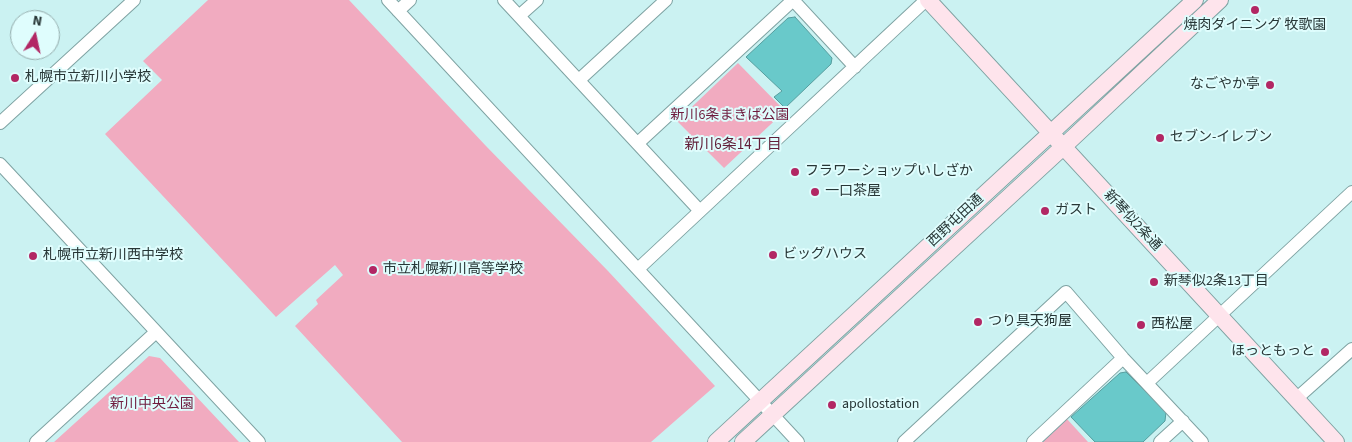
<!DOCTYPE html>
<meta charset="utf-8">
<style>
body{margin:0}
#map{position:relative;width:1352px;height:442px;overflow:hidden;background:#cbf2f2;font-family:"Source Sans 3",sans-serif}
canvas{display:block}
.north{position:absolute;left:10px;top:10px;width:50px;height:50px;box-sizing:border-box;background:#dffdfd;border:1px solid #95adad;border-radius:50%;rotate:10deg;font-size:14px;font-weight:700;line-height:20px;text-align:center;color:#273636}
.north::after{content:'';display:block;margin:auto;width:18px;height:22px;background:#b22764;clip-path:polygon(50% 0,100% 100%,50% 72%,0 100%)}
</style>
<div id="map">
<canvas width="1352" height="442"></canvas>
<div class="north">N</div>
</div>
<script>
const context = document.querySelector('canvas').getContext('2d');
context.lineJoin = 'round';
function paint(path, color) { context.fillStyle = color; context.fill(path, 'evenodd'); }
const toPath = rows => new Path2D(rows.map(r => 'M' + r).join(''));
function strokePath(path, color, width, dash) { context.strokeStyle = color; context.lineWidth = width; context.lineCap = dash ? 'butt' : 'round'; context.setLineDash(dash || []); context.stroke(path); }
function label(font, color, halo, rows, align = 'center') {
  context.font = font + ' "Source Sans 3","Noto Sans JP",sans-serif'; context.lineWidth = 4; context.setLineDash([]); context.textBaseline = 'middle'; context.strokeStyle = halo; context.fillStyle = color; for (const [text, x, y, turn = 0] of rows) {
    context.save(); context.translate(x, y); context.rotate((+turn || 0) * Math.PI / 180); context.textAlign = isNaN(turn) ? turn : align; if (halo) context.strokeText(text, 0, 0); context.fillText(text, 0, 0); context.restore();
  }
}
paint(toPath([
 [208,0,349,0,486,146,608,271,715,386,651,442,402,442,295,326,318,304,316,300,343,275,335,265,276,317,105,134,162,80,143,61],
 [738,63,785,111,724,168,677,121],
 [149,356,160,358,239,442,54,442],
 [1067,419,1088,442,1043,442]
]), '#f1abc0');
const water = toPath([
 [795,17,832,58,831,64,785,108,774,97,782,91,746,57,788,18,795,17],
 [1126,372,1166,412,1165,421,1143,442,1095,442,1071,417,1120,373,1126,372]
]);
paint(water, '#69c9ca');
strokePath(water, '#559d9e', 1);
const street = toPath([
 [388,0,798,442],
 [504,0,700,211],
 [793,0,855,67],
 [398,11,410,0],
 [519,16,537,0],
 [579,80,666,0],
 [0,123,134,0],
 [638,143,793,0],
 [0,164,259,442],
 [638,269,926,0],
 [1147,383,1352,192],
 [1296,399,1352,349],
 [36,442,156,332],
 [904,442,1066,292,1123,358,1202,442],
 [1033,442,1123,358],
 [1160,442,1183,421]
]);
const secondary = toPath([
 [928,0,1336,442],
 [716,442,1195,0],
 [743,442,1063,147,1220,0]
]);
strokePath(street, '#7ea2a2', 14);
strokePath(secondary, '#7ea2a2', 18);
strokePath(street, '#fff', 12);
strokePath(secondary, '#fee4ec', 16);
for (const [x, y, r, color] of [
 [1255,10,5,"#b22764"],
 [15,78,5,"#b22764"],
 [1270,85,5,"#b22764"],
 [1160,138,5,"#b22764"],
 [795,172,5,"#b22764"],
 [815,192,5,"#b22764"],
 [1045,211,5,"#b22764"],
 [773,255,5,"#b22764"],
 [33,256,5,"#b22764"],
 [373,270,5,"#b22764"],
 [1154,282,5,"#b22764"],
 [978,322,5,"#b22764"],
 [1141,325,5,"#b22764"],
 [1325,352,5,"#b22764"],
 [832,405,5,"#b22764"]
]) { const dot = new Path2D(); dot.arc(x, y, r, 0, 2 * Math.PI); context.fillStyle = color; context.fill(dot); strokePath(dot, '#dffdfd', 2); }
label('14px', '#273636', '#dffdfd', [
 ["焼肉ダイニング 牧歌園",1255,26,"center"],
 ["札幌市立新川小学校",25,78],
 ["なごやか亭",1260,85,"right"],
 ["セブン-イレブン",1170,138],
 ["フラワーショップいしざか",805,172],
 ["一口茶屋",825,192],
 ["ガスト",1055,211],
 ["ビッグハウス",783,255],
 ["札幌市立新川西中学校",43,256],
 ["市立札幌新川高等学校",383,270],
 ["新琴似2条13丁目",1164,282],
 ["つり具天狗屋",988,322],
 ["西松屋",1151,325],
 ["ほっともっと",1315,352,"right"],
 ["apollostation",842,405]
], 'left');
label('14px', '#6f1b3e', '#dffdfd', [
 ["新川6条まきば公園",730,116],
 ["新川中央公園",152,405]
]);
label('14px', '#273636', '#dffdfd', [
 ["西野屯田通",956,221,-43],
 ["新琴似2条通",1132,221,47]
]);
label('15px', '#621f39', '#dffdfd', [
 ["新川6条14丁目",733,146]
]);
</script>
